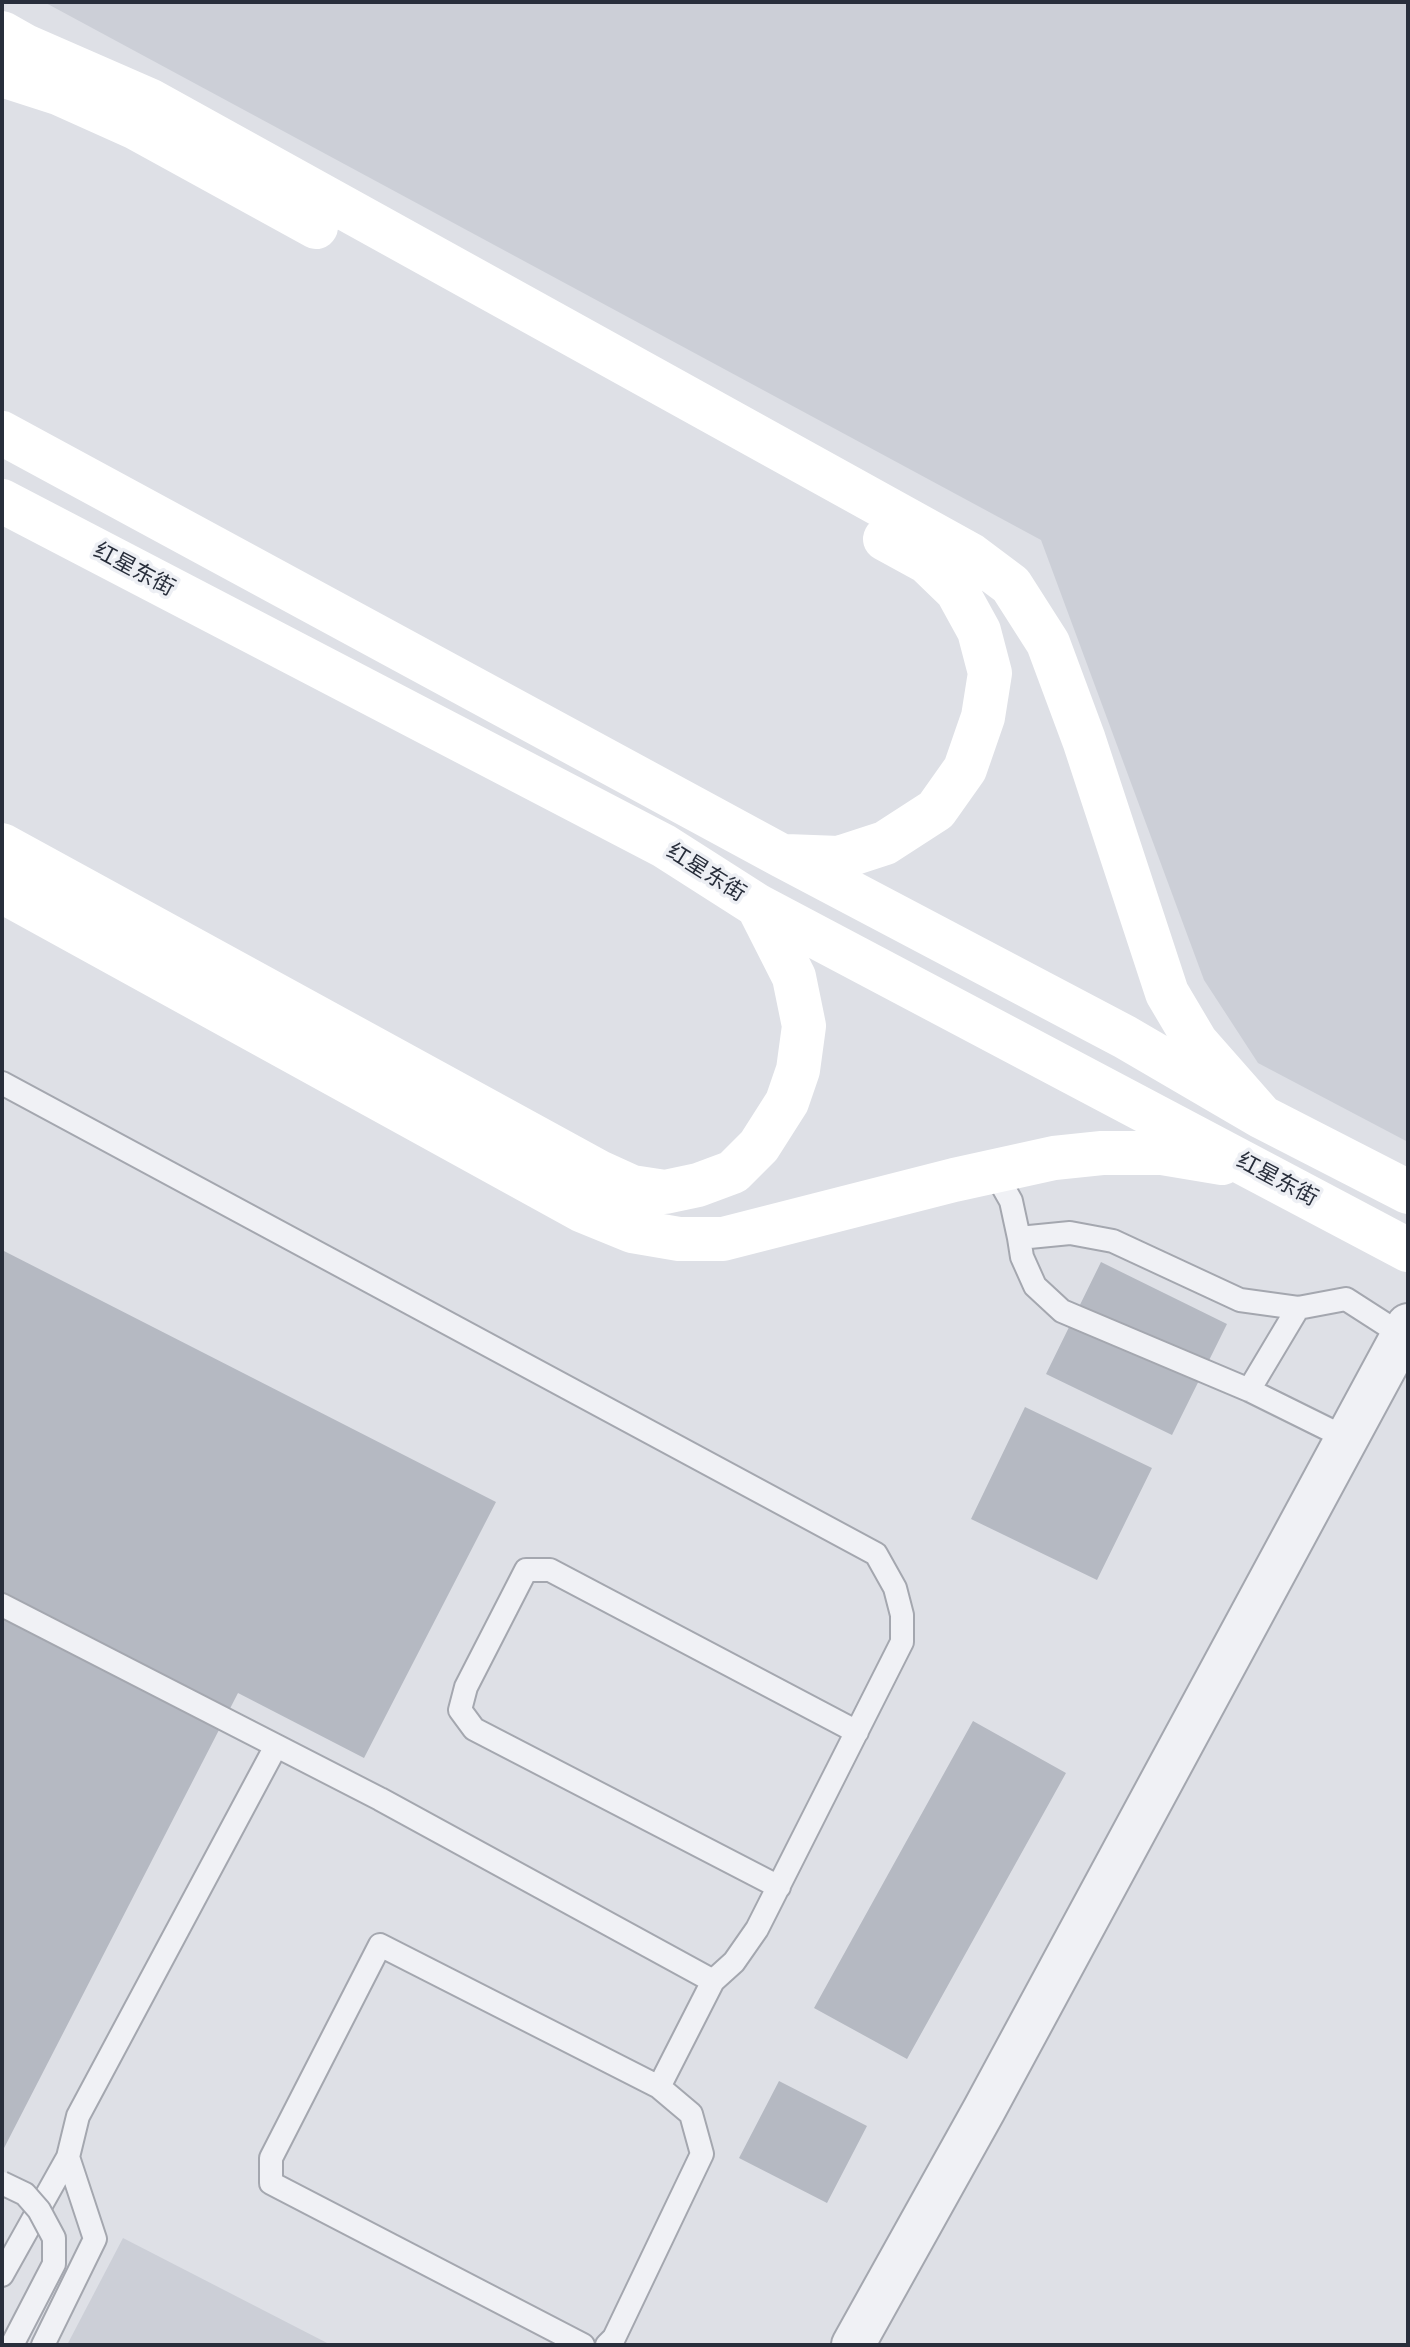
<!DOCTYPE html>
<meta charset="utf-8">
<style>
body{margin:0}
#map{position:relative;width:1410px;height:2347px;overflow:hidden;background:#dee0e6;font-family:"Noto Sans",sans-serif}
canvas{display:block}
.frame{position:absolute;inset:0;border:4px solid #282e3b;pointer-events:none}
</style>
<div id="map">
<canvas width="1410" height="2347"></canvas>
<div class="frame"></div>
</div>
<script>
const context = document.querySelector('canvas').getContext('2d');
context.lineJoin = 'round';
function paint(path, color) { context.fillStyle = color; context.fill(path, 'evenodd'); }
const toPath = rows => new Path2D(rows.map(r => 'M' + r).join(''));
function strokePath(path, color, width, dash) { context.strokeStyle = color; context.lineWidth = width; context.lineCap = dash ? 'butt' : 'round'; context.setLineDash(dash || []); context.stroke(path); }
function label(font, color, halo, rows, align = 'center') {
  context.font = font + ' "Noto Sans","Noto Sans SC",sans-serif'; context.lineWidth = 7; context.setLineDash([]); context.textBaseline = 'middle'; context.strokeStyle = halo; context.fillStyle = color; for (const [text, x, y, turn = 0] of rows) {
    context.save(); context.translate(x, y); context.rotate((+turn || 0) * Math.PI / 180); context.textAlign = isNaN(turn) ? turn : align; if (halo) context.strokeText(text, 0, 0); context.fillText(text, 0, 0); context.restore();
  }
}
paint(toPath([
 [44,2,1408,2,1408,1142,1258,1063,1204,980,1041,540],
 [123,2238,331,2345,67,2345]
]), '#cccfd7');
paint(toPath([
 [2,1250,496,1502,364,1758,238,1693,2,2152],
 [1101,1262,1227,1324,1172,1435,1046,1374],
 [1025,1407,1152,1468,1097,1580,971,1519],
 [973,1721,1066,1773,907,2059,814,2008],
 [779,2081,867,2126,827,2203,739,2158]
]), '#b5b9c2');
const service = toPath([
 [2,1083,876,1554,895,1588,902,1615,902,1642,757,1929,734,1962,713,1981,380,1799,2,1605],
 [994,1171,1011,1201,1019,1238,1070,1233,1113,1241,1240,1300,1298,1308,1346,1299,1402,1335],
 [1019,1238,1022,1257,1035,1286,1062,1311,1249,1390,1346,1438],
 [1249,1390,1298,1308],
 [779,1887,474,1729,460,1710,466,1687,526,1570,550,1570,857,1732],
 [659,2087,713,1981],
 [2,2275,68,2157],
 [43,2345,95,2239,68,2157,78,2116,276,1746],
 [583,2345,271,2183,271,2158,380,1945,659,2087,691,2114,702,2154,614,2338,607,2345]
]);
const minor = toPath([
 [853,2345,984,2110,1408,1325]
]);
strokePath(service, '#a4a7af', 26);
strokePath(minor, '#a4a7af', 46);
strokePath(service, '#f0f1f5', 22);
strokePath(minor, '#f0f1f5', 42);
strokePath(toPath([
 [2,33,25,46,151,101,971,555,1011,585,1048,643,1084,740,1167,993,1196,1042,1262,1117],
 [2,75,58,93,136,128,316,227],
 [2,433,782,856,1125,1037,1262,1117,1408,1192],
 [2,501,664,846,758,906,1408,1250],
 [2,845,599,1172,632,1187,665,1192,698,1185,733,1172,759,1146,787,1102,798,1070,804,1026,794,977,758,906],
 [786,856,839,858,885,843,936,810,965,769,983,717,990,673,979,631,957,591,927,562,885,539],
 [2,891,583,1211,632,1231,679,1239,723,1239,954,1180,1054,1158,1102,1153,1162,1153,1222,1163]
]), '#fff', 44);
const serviceBridge = toPath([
 [2,2183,25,2194,39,2210,54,2238,54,2264,12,2345]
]);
strokePath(serviceBridge, '#a4a7af', 26, []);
strokePath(serviceBridge, '#f0f1f5', 22);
label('22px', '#282e3b', '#edeff4', [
 ["红星东街",134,570,28],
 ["红星东街",706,873,32],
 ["红星东街",1277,1180,28]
]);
</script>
